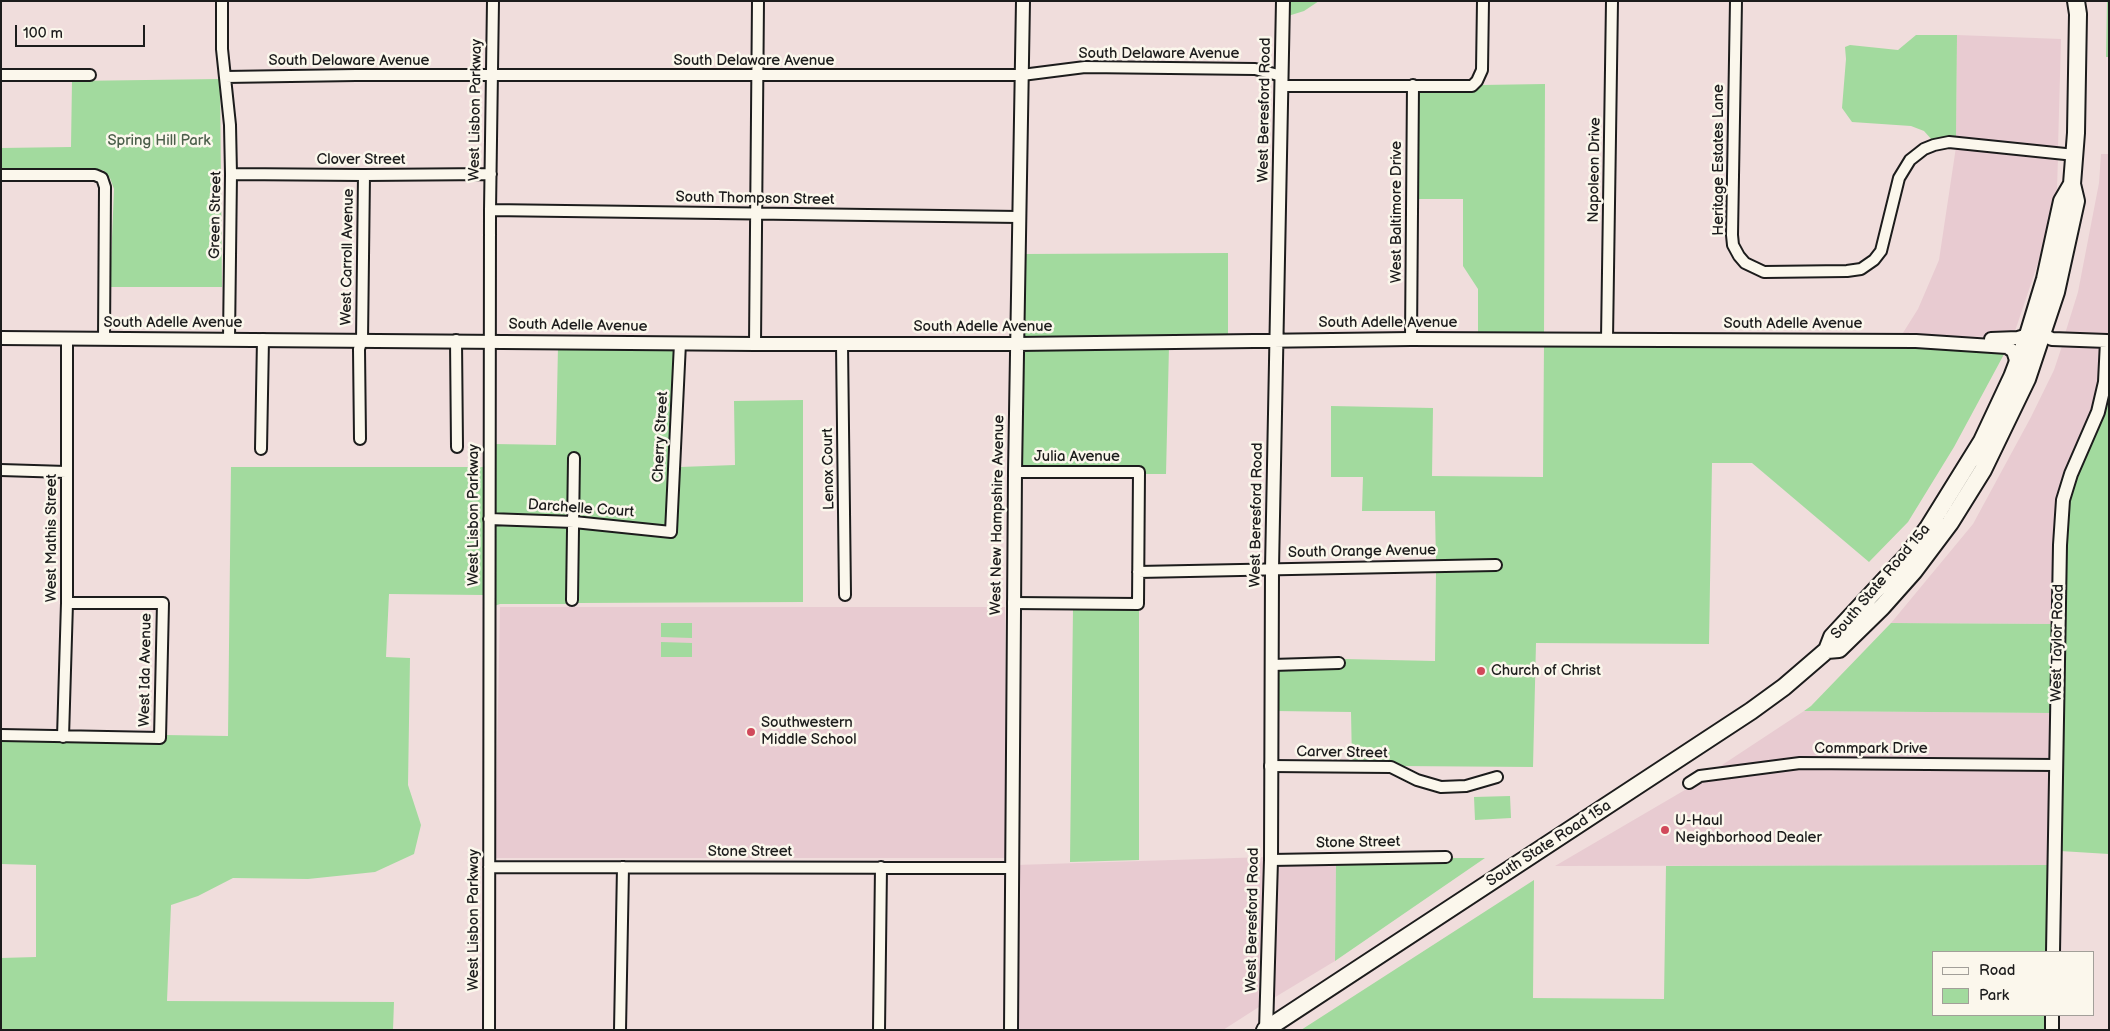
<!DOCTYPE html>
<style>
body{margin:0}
#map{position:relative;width:2110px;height:1031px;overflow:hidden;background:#f0dddc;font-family:"Balsamiq Sans",sans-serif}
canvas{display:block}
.frame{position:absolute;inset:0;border:2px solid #1c1c1c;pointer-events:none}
.legend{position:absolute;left:1932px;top:951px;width:162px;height:65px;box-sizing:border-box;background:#fbf7ec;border:1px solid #a29f99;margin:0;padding:6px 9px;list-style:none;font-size:15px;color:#1c1c1c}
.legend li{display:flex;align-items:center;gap:10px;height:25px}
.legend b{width:25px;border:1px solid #a29f99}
.scale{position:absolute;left:15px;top:25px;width:130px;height:22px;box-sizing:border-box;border:2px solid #1c1c1c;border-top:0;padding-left:6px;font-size:15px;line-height:18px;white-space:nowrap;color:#1c1c1c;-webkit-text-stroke:4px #fbf7ec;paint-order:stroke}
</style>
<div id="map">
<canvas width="2110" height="1031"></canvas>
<div class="frame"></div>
<ul class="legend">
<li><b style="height:6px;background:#fbf7ec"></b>Road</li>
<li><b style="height:14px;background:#a2da9e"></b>Park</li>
</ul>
<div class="scale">100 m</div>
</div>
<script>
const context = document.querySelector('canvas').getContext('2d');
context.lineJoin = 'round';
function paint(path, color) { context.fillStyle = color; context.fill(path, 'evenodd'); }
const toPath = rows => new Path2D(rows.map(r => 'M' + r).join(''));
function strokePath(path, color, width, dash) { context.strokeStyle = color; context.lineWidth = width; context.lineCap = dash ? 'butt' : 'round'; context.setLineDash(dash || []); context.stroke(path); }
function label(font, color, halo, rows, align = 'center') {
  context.font = font + ' "Balsamiq Sans",sans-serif'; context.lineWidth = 5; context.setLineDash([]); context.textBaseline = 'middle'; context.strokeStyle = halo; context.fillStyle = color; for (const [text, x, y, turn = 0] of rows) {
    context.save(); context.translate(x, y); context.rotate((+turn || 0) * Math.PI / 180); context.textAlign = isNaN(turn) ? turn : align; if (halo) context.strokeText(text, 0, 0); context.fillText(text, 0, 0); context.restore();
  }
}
paint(toPath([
 [1957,35,2061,39,2058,148,1956,138],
 [1956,147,2058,157,2057,189,2043,248,2013,337,1901,336,1918,309,1939,260],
 [2101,154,2109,154,2109,337,2064,337,2078,292,2099,183],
 [2062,346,2102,346,2100,381,2054,624,1891,623,1973,524,2031,417,2054,370],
 [500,607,1005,607,1005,858,495,858],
 [1804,711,2052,713,2051,760,1716,769],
 [1801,768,2051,769,2049,865,1555,866,1702,780],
 [1266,857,1262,1005,1223,1030,1016,1030,1016,865],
 [1336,863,1335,961,1272,999,1276,864]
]), '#e8cbd1');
paint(toPath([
 [1288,1,1319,1,1304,11,1288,16],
 [2107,1,2109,1,2109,57,2106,57],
 [1916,35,1957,35,1956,138,1932,140,1924,131,1911,126,1852,122,1842,108,1846,59,1845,47,1850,45,1898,50],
 [220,79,222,287,110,287,114,189,110,178,103,170,1,170,1,148,71,147,72,81],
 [1545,84,1544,335,1478,335,1478,289,1463,266,1463,199,1417,199,1418,90,1480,87,1481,85],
 [1228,253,1228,336,1022,339,1024,254],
 [1544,344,2009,345,1954,447,1908,522,1869,562,1752,463,1712,463,1709,644,1536,643,1533,767,1399,766,1352,762,1351,712,1276,711,1277,670,1344,667,1344,659,1435,661,1436,571,1501,570,1501,561,1436,562,1435,511,1362,511,1363,477,1331,477,1331,406,1433,408,1432,476,1543,477],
 [558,346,675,348,667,527,579,518,579,454,569,454,569,518,493,514,494,444,556,445],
 [1169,346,1166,474,1144,474,1144,468,1020,467,1022,348],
 [2109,389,2109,854,2060,851,2065,545,2068,501,2076,476],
 [803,400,803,602,577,603,579,527,676,537,680,467,735,465,734,401],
 [231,467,484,467,483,595,389,594,386,657,410,658,408,785,421,825,414,854,375,872,308,879,233,878,198,896,171,905,167,1001,394,1002,393,1030,1,1030,1,958,36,957,36,865,1,864,1,739,165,742,165,735,228,736],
 [493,523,569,526,567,604,500,604,494,606],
 [1073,608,1139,609,1139,860,1070,862],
 [661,623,692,623,692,638,661,637],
 [1891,623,2054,624,2052,713,1804,711,1811,706],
 [661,642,692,643,692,657,661,657],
 [1510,796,1511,818,1475,820,1474,797],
 [1451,858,1485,858,1335,961,1336,863,1451,861],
 [2049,865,2048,952,1934,952,1934,1015,2048,1015,2047,1030,1301,1030,1534,880,1533,998,1664,999,1666,866]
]), '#a2da9e');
const minor = toPath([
 [222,1,222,49,230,125,231,174,229,339],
 [1736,1,1732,235,1733,245,1739,256,1745,263,1764,272,1847,271,1861,269,1874,260,1881,251,1899,178,1910,160,1924,149,1934,145,1949,142,2075,155],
 [1,75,90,75],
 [225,77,356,75,1022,75,1085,67,1255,69,1282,76],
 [1282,86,1472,86,1477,81,1482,70,1483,1],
 [231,174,364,175,491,174],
 [1,175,95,175,102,178,105,187,104,339],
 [490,210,1019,217],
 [1411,339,1413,85],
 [1607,339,1612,1],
 [456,340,457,447],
 [755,344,758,1],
 [842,344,845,595],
 [360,439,359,349,362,340,364,175],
 [261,449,263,339],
 [1,470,66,472],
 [489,519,574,522,671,532,680,343],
 [1138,572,1496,565],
 [572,600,574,458],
 [1013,603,1138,604,1139,472,1015,472],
 [1272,665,1339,663],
 [1,735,160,738,163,603,67,603],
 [63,737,67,603,67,339],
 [1270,766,1391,767,1417,780,1441,787,1466,786,1497,777],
 [1689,783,1700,776,1800,763,2056,765],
 [1271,860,1446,857],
 [489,867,1011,868],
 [489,1030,490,210,493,1],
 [620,1030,623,867],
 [879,1030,881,867]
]);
const tertiary = toPath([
 [2040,327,2043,335,2052,339,2107,341,2105,382,2098,412,2071,474,2063,500,2060,545,2053,952],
 [1,338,755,344,1017,344,1411,339,1916,341,2007,347,2013,351,2017,363],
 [1991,339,2018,338,2028,335],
 [1011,1030,1015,472,1023,1],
 [1266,1030,1271,860,1272,568,1283,1],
 [2052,1030,2052,1015]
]);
const trunk = toPath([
 [1827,650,1839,649,1882,607,1914,571,1950,523,1983,470,2027,379,2056,292,2076,201,2072,184,2076,133,2078,14,2076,1],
 [1265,1030,1751,711,1784,687,1827,650,1832,637,1908,555,1928,528,1982,441,2012,377,2028,335,2045,279,2062,201,2072,184]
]);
strokePath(minor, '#1c1c1c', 14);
strokePath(tertiary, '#1c1c1c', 16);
strokePath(trunk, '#1c1c1c', 20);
strokePath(minor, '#fbf7ec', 10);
strokePath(tertiary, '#fbf7ec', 12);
strokePath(trunk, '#fbf7ec', 16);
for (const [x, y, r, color] of [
 [1481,671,5,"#d1495b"],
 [751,732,5,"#d1495b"],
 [1665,830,5,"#d1495b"]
]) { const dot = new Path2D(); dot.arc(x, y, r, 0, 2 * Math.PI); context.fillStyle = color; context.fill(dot); strokePath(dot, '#fbf7ec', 2); }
label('15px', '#1c1c1c', '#fbf7ec', [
 ["South Delaware Avenue",1159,54],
 ["South Delaware Avenue",349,61],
 ["South Delaware Avenue",754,61],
 ["West Lisbon Parkway",476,110,-89],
 ["West Beresford Road",1265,110,-89],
 ["Clover Street",361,160],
 ["Heritage Estates Lane",1719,160,-90],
 ["Napoleon Drive",1595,170,-89],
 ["South Thompson Street",755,199,1],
 ["West Baltimore Drive",1397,212,-90],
 ["Green Street",216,215,-89],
 ["West Carroll Avenue",348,257,-89],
 ["South Adelle Avenue",173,323],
 ["South Adelle Avenue",1388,323],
 ["South Adelle Avenue",1793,324],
 ["South Adelle Avenue",578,326,1],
 ["South Adelle Avenue",983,327],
 ["Cherry Street",661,437,-87],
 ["Julia Avenue",1077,457],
 ["Lenox Court",829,469,-91],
 ["Darchelle Court",581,509,4],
 ["West Lisbon Parkway",474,515,-90],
 ["West New Hampshire Avenue",998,515,-89],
 ["West Beresford Road",1257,515,-89],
 ["West Mathis Street",52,538,-90],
 ["South Orange Avenue",1362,552,-1],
 ["South State Road 15a",1881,582,-50],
 ["West Taylor Road",2058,643,-89],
 ["West Ida Avenue",146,670,-89],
 ["Commpark Drive",1871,749],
 ["Carver Street",1342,753,1],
 ["Stone Street",1358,843,-1],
 ["South State Road 15a",1549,844,-33],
 ["Stone Street",750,852],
 ["West Lisbon Parkway",474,920,-90],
 ["West Beresford Road",1253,920,-89]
]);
label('15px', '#4b5e4a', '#fbf7ec', [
 ["Spring Hill Park",159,141]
]);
label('15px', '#1c1c1c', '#fbf7ec', [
 ["Church of Christ",1491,671],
 ["Southwestern",761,723],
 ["Middle School",761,740],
 ["U-Haul",1675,821],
 ["Neighborhood Dealer",1675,838]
], 'left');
</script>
